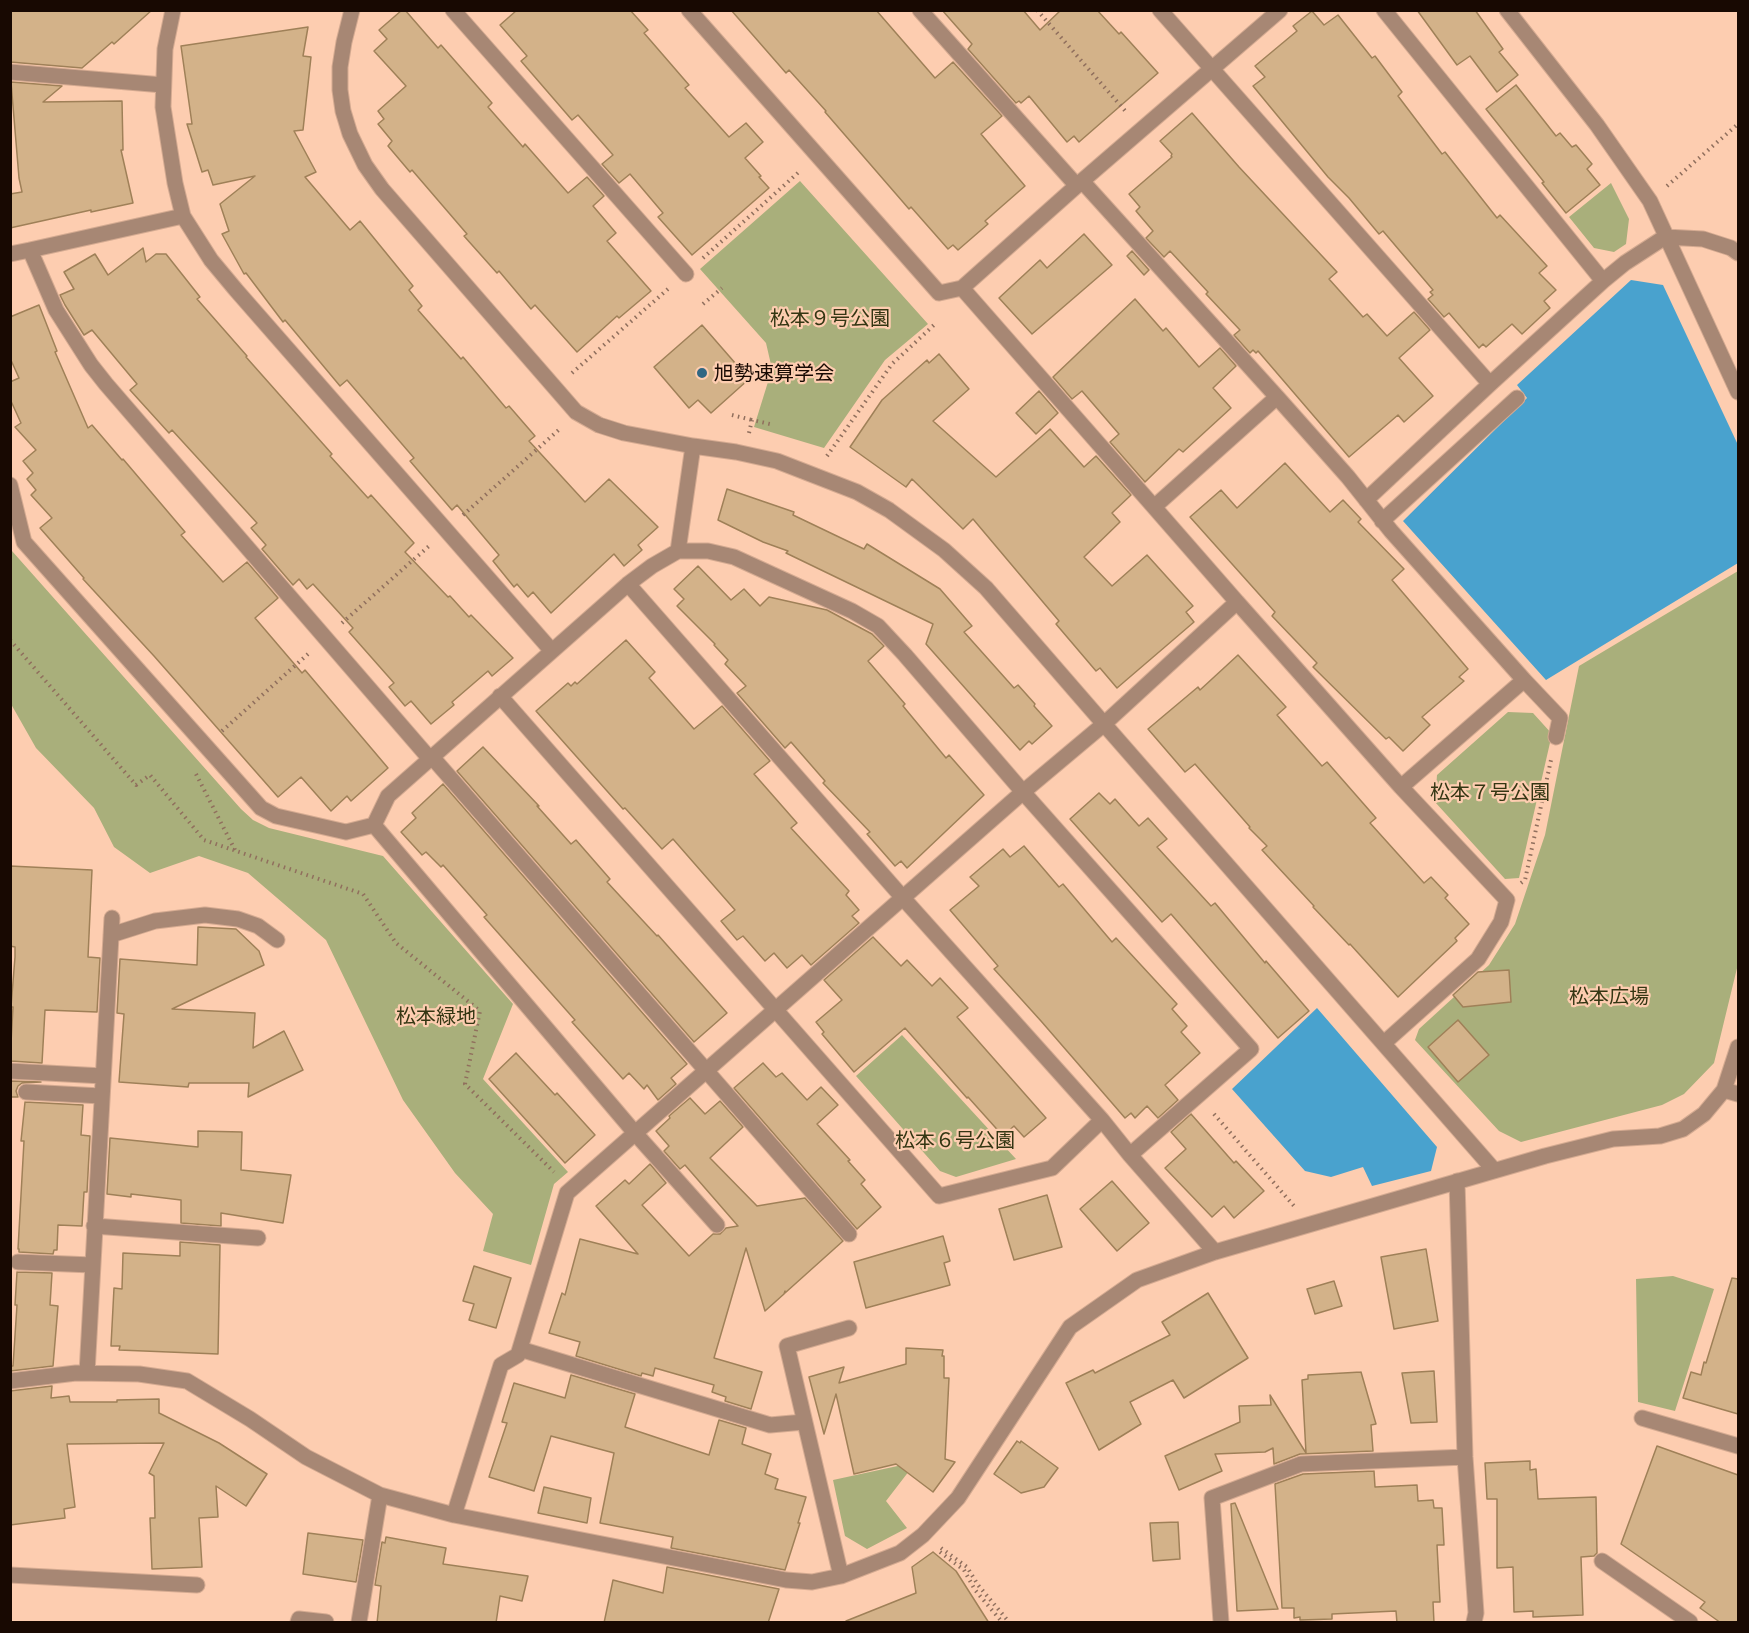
<!DOCTYPE html>
<meta charset="utf-8">
<style>
body{margin:0}
#map{position:relative;width:1749px;height:1633px;overflow:hidden;background:#fdcdb0;font-family:Ubuntu,sans-serif}
canvas{display:block}
.frame{position:absolute;inset:0;border:12px solid #180902;pointer-events:none}
</style>
<div id="map">
<canvas width="1749" height="1633"></canvas>
<div class="frame"></div>
</div>
<script>
const context = document.querySelector('canvas').getContext('2d');
context.lineJoin = 'round';
function paint(path, color) { context.fillStyle = color; context.fill(path, 'evenodd'); }
const toPath = rows => new Path2D(rows.map(r => 'M' + r).join(''));
function strokePath(path, color, width, dash) { context.strokeStyle = color; context.lineWidth = width; context.lineCap = dash ? 'butt' : 'round'; context.setLineDash(dash || []); context.stroke(path); }
function label(font, color, halo, rows, align = 'center') {
  context.font = font + ' Ubuntu,"Noto Sans JP",sans-serif'; context.lineWidth = 4.5; context.setLineDash([]); context.textBaseline = 'middle'; context.strokeStyle = halo; context.fillStyle = color; for (const [text, x, y, turn = 0] of rows) {
    context.save(); context.translate(x, y); context.rotate((+turn || 0) * Math.PI / 180); context.textAlign = isNaN(turn) ? turn : align; if (halo) context.strokeText(text, 0, 0); context.fillText(text, 0, 0); context.restore();
  }
}
paint(toPath([
 [800,181,928,324,885,360,824,448,754,427,772,369,766,343,700,269],
 [1611,183,1629,219,1626,244,1614,252,1594,248,1569,217],
 [11,544,12,551,241,809,253,820,269,828,383,856,513,1004,483,1079,568,1172,554,1184,531,1265,483,1251,493,1214,455,1173,403,1100,326,940,248,873,199,856,150,873,114,847,94,808,36,748,11,704],
 [1738,571,1738,964,1714,1063,1684,1094,1662,1105,1521,1142,1499,1131,1415,1040,1419,1029,1489,965,1515,924,1545,835,1579,666],
 [1508,712,1533,713,1552,734,1519,878,1505,879,1435,802,1437,775],
 [902,1035,1016,1159,956,1177,940,1171,856,1076],
 [1673,1276,1714,1289,1675,1411,1638,1402,1636,1279],
 [916,1462,886,1501,907,1528,867,1549,845,1536,833,1480]
]), '#a9af7b');
paint(toPath([
 [1631,280,1663,285,1738,445,1738,563,1546,680,1403,521,1527,398,1517,385],
 [1317,1008,1437,1147,1431,1171,1372,1186,1363,1167,1331,1177,1305,1171,1232,1089]
]), '#49a2ce');
const building = toPath([
 [10,10,152,10,114,44,112,42,82,68,10,62,10,10],
 [402,10,405,10,438,48,441,45,492,103,488,107,523,147,525,144,568,193,587,177,604,196,593,206,616,233,607,241,651,291,619,318,617,316,577,352,535,305,531,309,499,271,497,273,464,236,467,234,412,170,410,172,388,146,392,141,378,124,384,119,378,111,406,86,374,51,387,39,379,30,402,10],
 [517,10,630,10,648,30,644,33,689,85,685,88,729,137,746,123,763,142,745,158,761,176,759,177,769,188,692,255,658,217,663,213,630,174,619,183,602,164,613,155,578,115,572,120,521,61,527,56,500,25,517,10],
 [731,10,876,10,935,78,953,62,1002,116,981,134,1025,186,985,221,988,224,958,250,953,245,948,249,911,207,909,209,825,112,826,111,789,70,786,73,731,10],
 [942,10,1023,10,1040,30,1061,10,1097,10,1119,34,1121,32,1158,73,1079,142,1074,136,1067,142,1029,96,1021,103,1019,101,1016,103,968,49,972,44,942,10],
 [1417,10,1475,10,1503,49,1499,52,1518,75,1497,92,1470,56,1457,65,1417,10],
 [1312,11,1324,25,1338,15,1372,58,1375,56,1402,92,1398,96,1442,154,1445,152,1497,218,1500,215,1547,266,1539,273,1556,290,1544,301,1550,308,1522,334,1512,324,1486,347,1483,344,1479,348,1449,313,1444,317,1428,299,1433,295,1430,292,1433,290,1383,231,1379,234,1349,198,1328,177,1253,86,1265,77,1255,66,1297,31,1293,26,1312,11],
 [308,27,303,56,311,57,303,130,294,131,316,172,305,177,350,230,360,221,413,286,409,290,422,306,418,310,461,359,463,357,506,408,509,406,535,436,529,441,585,502,609,479,658,527,638,545,642,550,624,566,614,554,551,613,533,592,528,597,517,584,514,587,493,561,499,555,457,505,452,510,410,461,414,458,347,380,340,386,285,320,283,322,246,273,244,274,222,234,229,231,220,204,255,176,213,185,208,170,202,172,187,124,192,124,181,46,308,27],
 [11,82,62,86,43,102,122,101,123,150,121,150,133,203,91,212,91,210,10,228,10,194,22,192,19,178,11,82],
 [1516,85,1556,136,1560,133,1572,147,1576,145,1592,164,1587,169,1600,185,1566,213,1542,183,1544,182,1486,109,1516,85],
 [1192,113,1239,167,1337,272,1329,279,1363,317,1367,314,1387,336,1414,312,1430,330,1399,358,1433,396,1404,422,1398,415,1349,457,1258,351,1256,353,1253,350,1250,353,1234,335,1240,330,1206,294,1208,292,1170,251,1164,257,1146,238,1153,231,1136,211,1140,207,1129,194,1172,157,1171,156,1172,154,1160,141,1192,113],
 [1084,234,1112,265,1032,334,999,298,1040,260,1047,268,1084,234],
 [143,248,146,262,156,254,166,254,200,297,197,299,247,356,246,357,332,454,330,456,368,498,371,495,414,543,405,552,448,597,450,596,469,617,471,615,513,658,492,676,488,671,452,702,454,705,431,724,411,701,405,706,389,687,394,683,349,632,353,628,313,584,307,589,299,579,293,585,262,549,266,545,251,528,257,523,172,430,169,433,130,390,137,384,92,330,84,335,65,305,60,295,74,289,64,272,95,254,108,275,143,248],
 [1132,251,1149,270,1144,275,1127,256,1132,251],
 [1135,299,1163,331,1166,328,1199,367,1220,348,1236,366,1213,388,1231,408,1183,452,1179,449,1145,482,1110,442,1119,434,1082,391,1072,399,1053,377,1135,299],
 [39,305,57,351,55,352,88,428,92,425,122,460,123,459,185,532,181,535,223,582,247,562,278,598,255,618,302,673,305,670,388,768,351,801,347,796,331,811,301,777,278,797,154,656,83,579,84,578,40,528,52,518,31,495,36,490,27,479,33,473,23,461,36,450,15,427,21,423,10,399,10,382,19,378,10,358,10,317,39,305],
 [702,325,749,379,711,413,698,400,689,408,654,367,702,325],
 [939,354,969,389,933,421,996,477,1050,429,1084,467,1096,456,1131,495,1112,513,1120,522,1084,557,1112,586,1147,555,1193,606,1186,612,1194,622,1117,688,1100,668,1096,671,1056,624,1059,621,973,519,963,529,912,479,906,487,850,447,882,400,927,360,929,363,939,354],
 [1039,391,1058,413,1036,434,1016,413,1039,391],
 [1285,463,1330,512,1343,500,1361,519,1358,522,1404,569,1392,580,1468,669,1459,677,1464,681,1422,717,1430,725,1403,751,1389,737,1386,739,1313,667,1317,663,1272,616,1275,612,1190,517,1221,490,1237,508,1285,463],
 [727,489,794,512,793,515,864,549,867,544,940,589,972,626,964,632,1014,688,1018,685,1035,704,1034,706,1052,726,1032,744,1029,741,1020,750,926,644,933,624,786,553,788,551,763,542,718,520,727,489],
 [698,566,731,600,744,589,760,606,769,597,827,610,872,634,884,646,868,661,905,704,903,706,946,758,949,755,984,795,907,868,901,861,895,866,867,834,870,832,823,783,825,781,791,742,785,748,737,693,746,686,725,664,728,660,714,645,715,644,677,606,684,599,674,589,698,566],
 [626,640,655,672,649,678,694,729,722,706,770,761,754,774,797,823,791,828,849,891,846,895,859,910,852,916,859,923,811,965,802,955,787,968,774,953,765,961,743,936,737,940,721,921,735,910,673,839,662,849,625,808,623,809,536,711,568,683,571,686,575,682,577,684,626,640],
 [1238,655,1286,707,1277,715,1322,766,1327,762,1376,818,1370,823,1424,883,1431,877,1448,895,1445,898,1469,924,1455,938,1457,941,1398,997,1350,944,1349,945,1313,907,1314,906,1262,850,1267,846,1249,828,1250,827,1195,764,1185,772,1148,729,1198,687,1200,690,1238,655],
 [483,747,539,806,537,806,571,844,576,840,610,879,607,882,657,936,658,935,727,1013,694,1042,457,771,483,747],
 [443,784,687,1064,671,1078,676,1084,658,1100,647,1085,644,1089,629,1073,623,1079,572,1022,575,1020,484,917,487,915,443,865,441,867,426,852,422,855,401,832,416,818,412,813,443,784],
 [1099,793,1110,804,1115,799,1139,826,1148,818,1167,839,1157,847,1211,906,1215,903,1265,963,1266,961,1309,1011,1278,1038,1171,914,1162,922,1070,819,1099,793],
 [1024,846,1059,887,1063,884,1112,942,1116,938,1177,1004,1172,1009,1187,1026,1181,1032,1200,1053,1165,1085,1178,1100,1158,1118,1147,1106,1135,1118,1131,1113,1125,1118,1041,1021,994,969,998,966,950,910,979,886,970,877,1003,849,1010,857,1024,846],
 [10,866,92,870,88,957,100,958,97,1012,45,1010,42,1063,10,1061,13,1007,11,1007,15,957,15,947,10,946,10,866],
 [198,927,236,929,259,951,264,965,172,1009,255,1013,253,1048,284,1031,303,1070,248,1097,249,1083,189,1083,188,1087,119,1082,124,1014,117,1013,120,959,197,965,198,927],
 [873,937,901,966,907,960,932,986,940,978,968,1008,957,1017,1046,1118,1024,1137,1014,1126,1003,1136,968,1097,967,1098,905,1028,854,1072,822,1034,824,1032,816,1022,842,1000,824,980,873,937],
 [1509,970,1511,1002,1463,1007,1453,995,1478,972,1509,970],
 [1458,1020,1489,1055,1458,1082,1428,1047,1458,1020],
 [516,1053,555,1095,557,1093,595,1135,565,1163,489,1079,516,1053],
 [763,1063,776,1077,782,1073,807,1100,821,1087,838,1105,817,1124,850,1160,848,1161,865,1180,861,1184,881,1207,857,1229,734,1088,763,1063],
 [10,1081,41,1082,22,1083,18,1086,16,1091,18,1097,10,1097,10,1081],
 [690,1098,705,1114,720,1101,743,1127,710,1158,757,1206,805,1198,843,1241,785,1293,785,1291,784,1294,765,1311,746,1248,714,1358,762,1372,751,1409,725,1401,726,1397,712,1392,714,1385,655,1368,653,1376,642,1373,641,1376,576,1356,580,1342,549,1333,562,1293,565,1295,580,1239,638,1254,596,1206,625,1180,629,1184,650,1164,666,1183,642,1205,689,1256,713,1234,720,1234,726,1228,738,1226,685,1165,680,1169,664,1151,669,1146,656,1131,670,1118,669,1116,690,1098],
 [25,1102,83,1105,81,1135,90,1136,87,1192,84,1192,82,1226,58,1225,57,1250,54,1250,53,1254,19,1252,19,1249,18,1249,24,1141,21,1141,25,1102],
 [1191,1114,1234,1163,1236,1161,1264,1191,1234,1218,1224,1206,1212,1217,1165,1168,1186,1149,1171,1132,1191,1114],
 [198,1131,242,1132,241,1170,291,1175,283,1223,221,1213,221,1226,181,1223,181,1200,131,1194,131,1197,107,1194,110,1138,198,1147,198,1131],
 [1112,1181,1149,1223,1117,1251,1080,1209,1112,1181],
 [1047,1195,1062,1247,1014,1260,999,1209,1047,1195],
 [943,1236,950,1261,944,1263,950,1285,866,1308,854,1262,943,1236],
 [180,1242,220,1245,218,1354,119,1350,120,1346,111,1346,114,1288,122,1289,123,1253,180,1256,180,1242],
 [1426,1249,1438,1321,1394,1329,1381,1257,1426,1249],
 [474,1266,511,1278,496,1328,469,1320,474,1304,463,1301,474,1266],
 [17,1272,52,1273,50,1305,58,1306,53,1366,10,1371,10,1366,13,1366,17,1305,15,1305,17,1272],
 [1732,1278,1738,1279,1738,1414,1683,1398,1691,1372,1701,1375,1704,1362,1706,1363,1732,1278],
 [1334,1281,1342,1306,1315,1314,1307,1289,1334,1281],
 [1208,1293,1248,1358,1184,1398,1173,1380,1130,1402,1141,1424,1099,1450,1066,1383,1093,1370,1095,1373,1170,1335,1162,1322,1208,1293],
 [906,1348,943,1350,942,1356,944,1356,944,1378,949,1378,945,1459,955,1462,933,1492,896,1464,854,1474,836,1394,824,1434,809,1377,844,1367,839,1383,906,1364,906,1348],
 [1434,1371,1437,1422,1411,1423,1402,1373,1434,1371],
 [1361,1372,1376,1424,1371,1425,1373,1451,1300,1454,1274,1464,1273,1448,1265,1452,1215,1454,1222,1471,1179,1490,1165,1456,1240,1422,1239,1406,1271,1405,1270,1395,1306,1453,1302,1380,1308,1379,1308,1375,1361,1372],
 [571,1375,635,1394,625,1427,709,1455,719,1420,746,1428,742,1444,771,1454,765,1474,778,1479,775,1489,806,1497,798,1523,800,1523,785,1570,671,1548,673,1537,600,1523,614,1453,551,1436,534,1491,489,1477,507,1423,502,1422,514,1383,565,1398,571,1375],
 [52,1386,51,1398,69,1396,70,1402,117,1402,117,1400,159,1399,159,1413,219,1443,267,1474,246,1506,216,1486,218,1517,199,1518,202,1567,152,1569,150,1518,155,1518,154,1476,149,1473,164,1443,67,1444,75,1507,64,1509,65,1518,10,1525,10,1391,52,1386],
 [1017,1441,1020,1443,1021,1441,1058,1468,1044,1487,1021,1493,994,1474,1017,1441],
 [1657,1446,1738,1475,1738,1623,1721,1623,1700,1608,1705,1602,1621,1544,1657,1446],
 [1530,1461,1530,1470,1536,1469,1538,1499,1596,1497,1597,1553,1594,1556,1581,1557,1583,1615,1533,1617,1533,1611,1514,1612,1513,1567,1497,1568,1497,1499,1487,1499,1485,1463,1530,1461],
 [1374,1471,1375,1487,1417,1485,1418,1501,1433,1500,1434,1508,1442,1508,1444,1545,1437,1545,1440,1602,1433,1602,1434,1623,1397,1623,1396,1611,1332,1614,1332,1619,1300,1620,1300,1617,1294,1618,1294,1608,1282,1608,1275,1484,1303,1474,1374,1471],
 [544,1487,591,1498,587,1523,538,1513,544,1487],
 [1235,1503,1278,1609,1237,1611,1231,1504,1235,1503],
 [1178,1522,1180,1559,1153,1561,1150,1523,1178,1522],
 [308,1533,363,1540,356,1582,303,1574,308,1533],
 [386,1537,446,1548,443,1564,528,1576,522,1601,500,1596,496,1623,377,1623,381,1586,375,1585,382,1542,385,1543,386,1537],
 [933,1552,956,1571,989,1623,846,1623,846,1621,916,1593,912,1567,933,1552],
 [667,1567,779,1589,768,1623,604,1623,613,1580,663,1593,667,1567]
]);
paint(building, '#d3b289');
strokePath(building, '#9f8058', 1.5);
const minor = toPath([
 [173,10,165,49,163,107,175,183,183,216,211,260,236,290,551,650],
 [352,10,344,42,340,67,340,90,343,111,350,134,365,165,382,189,576,412,599,425,624,433,693,446,736,452,777,461,857,492,889,510,944,550,986,588,1104,724,1023,792,567,1193,518,1355,501,1365,454,1515],
 [453,10,686,274],
 [689,10,939,293,962,288],
 [920,10,1077,186],
 [1160,10,1490,384],
 [1280,10,1082,181,962,288,1154,507,1277,397,1348,477,1391,531,1524,680,1401,787],
 [1384,10,1603,281],
 [1507,10,1597,125,1650,201,1738,392],
 [10,72,163,85],
 [1082,181,1277,397],
 [183,216,30,250,56,310,91,365,106,384,430,759],
 [10,254,30,250],
 [10,485,24,542,261,808,276,816,346,832,374,825,635,1133,717,1225],
 [1366,500,1490,384,1603,281,1625,263,1665,237,1703,239,1731,248,1738,253],
 [1154,507,1237,602,1104,724,1494,1170],
 [1382,521,1517,398],
 [678,551,693,446],
 [628,584,903,898,1102,1120,1130,1155,1215,1252],
 [1237,602,1401,787,1507,900,1501,922,1478,959,1384,1043],
 [1524,680,1560,718,1556,737],
 [500,696,939,1196,1052,1168,1102,1120],
 [432,757,849,1234],
 [374,825,388,796,628,584,652,566,678,551,708,551,734,557,852,611,878,626,905,655,1023,792,1251,1049,1130,1155],
 [111,935,155,921,205,915,238,919,258,926,277,940],
 [10,1071,103,1076],
 [1724,1090,1738,1094],
 [26,1092,101,1096],
 [1457,1181,1465,1457,1476,1613,1474,1622],
 [94,1226,258,1238],
 [18,1262,92,1265],
 [520,1349,770,1425,804,1422],
 [87,1373,112,918],
 [10,1381,76,1373,139,1374,187,1381,250,1419,306,1457,380,1495,454,1515,786,1580,812,1582,841,1576,900,1553,923,1535,958,1498,1070,1327,1137,1280,1215,1252,1545,1156,1613,1139,1660,1136,1683,1129,1704,1114,1724,1090,1738,1047],
 [1642,1418,1738,1446],
 [1602,1561,1690,1622],
 [10,1575,197,1585],
 [841,1576,787,1346,849,1328],
 [298,1622,299,1619,326,1622],
 [359,1622,380,1495],
 [1221,1622,1212,1498,1301,1464,1465,1457]
]);
strokePath(minor, '#d4aa91', 17);
strokePath(toPath([
 [1037,10,1127,113],
 [1667,186,1738,124],
 [703,258,800,171],
 [703,304,722,288],
 [572,373,668,289],
 [732,415,752,420],
 [749,433,752,420,770,424],
 [827,456,892,364,934,325],
 [463,515,561,428],
 [342,623,429,546],
 [10,640,136,785,150,775,204,840,363,894,396,943,480,1011,465,1084,554,1172],
 [222,731,308,654],
 [196,774,235,850],
 [1521,883,1525,880,1551,760],
 [1214,1114,1294,1206],
 [941,1548,967,1567,978,1585,1009,1622],
 [940,1552,964,1570,975,1590,1002,1622]
]), '#906f5d', 4, [1.5, 4.5]);
strokePath(minor, '#a78774', 15);
for (const [x, y, r, color] of [
 [702,373,6,"#316783"]
]) { const dot = new Path2D(); dot.arc(x, y, r, 0, 2 * Math.PI); context.fillStyle = color; context.fill(dot); strokePath(dot, '#fdcdb0', 2); }
label('20px', '#343613', '#fdcdb0', [
 ["松本９号公園",830,318],
 ["松本７号公園",1490,792],
 ["松本広場",1609,996],
 ["松本緑地",436,1016],
 ["松本６号公園",955,1140]
]);
label('20px', '#180902', '#fdcdb0', [
 ["旭勢速算学会",714,373]
], 'left');
</script>
